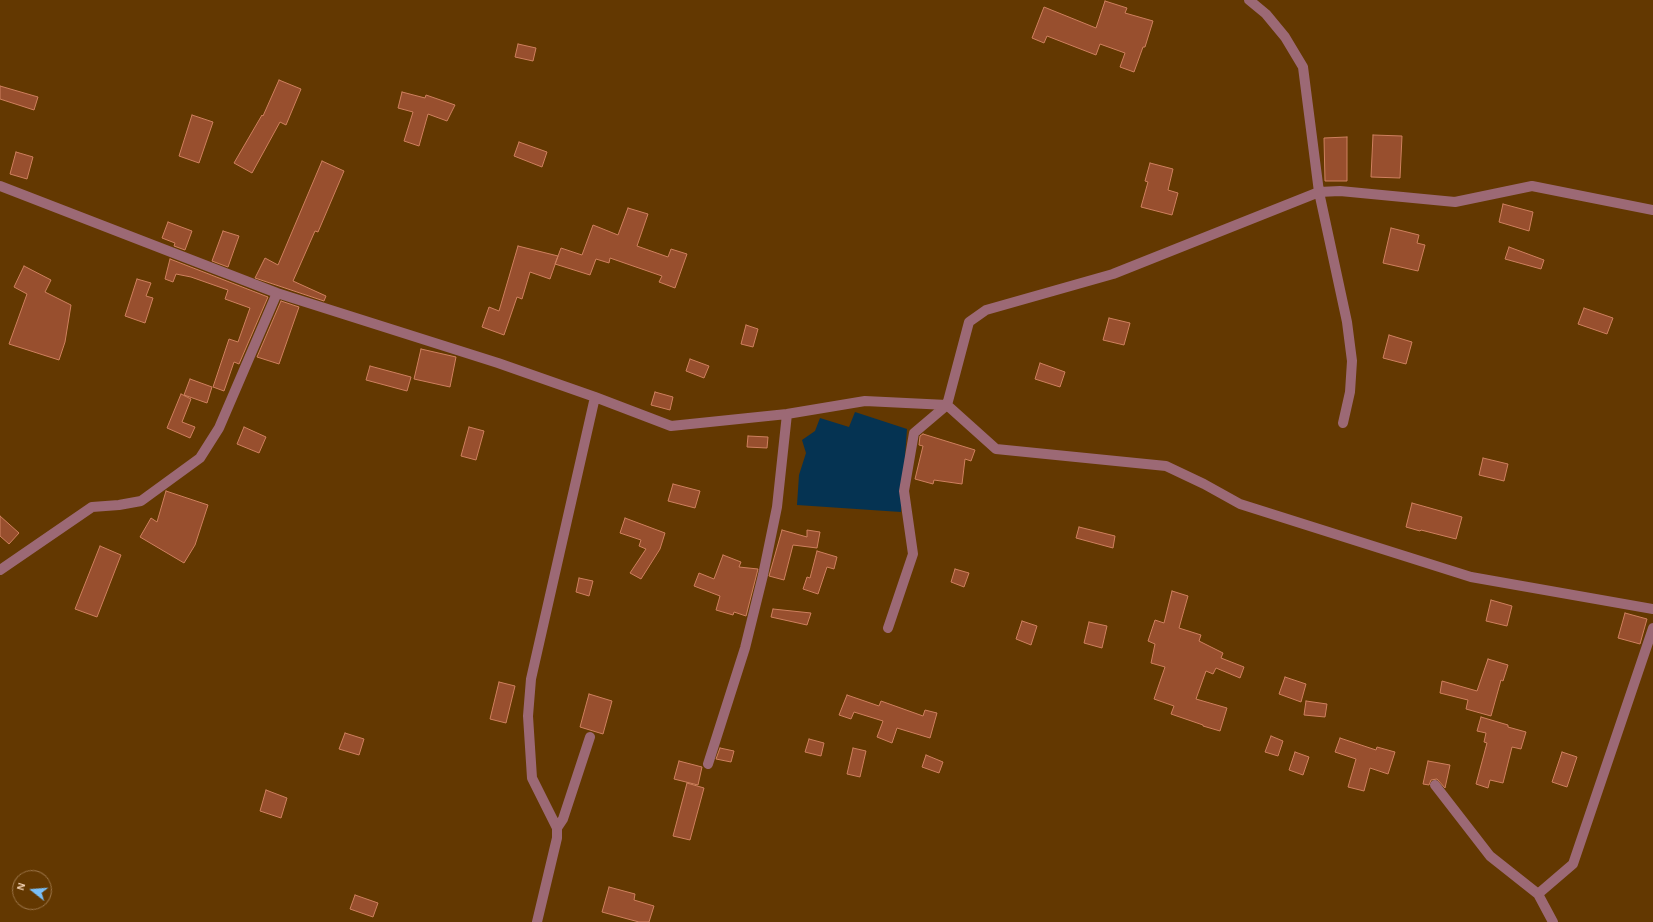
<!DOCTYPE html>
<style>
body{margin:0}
#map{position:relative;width:1653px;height:922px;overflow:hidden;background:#633801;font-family:"Alegreya Sans",sans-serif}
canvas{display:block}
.north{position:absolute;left:12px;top:870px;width:40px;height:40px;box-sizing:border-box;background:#633801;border:1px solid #9c7548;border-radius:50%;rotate:287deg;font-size:11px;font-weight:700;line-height:16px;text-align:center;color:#f2d1b3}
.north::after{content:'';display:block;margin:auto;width:14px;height:18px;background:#79bff8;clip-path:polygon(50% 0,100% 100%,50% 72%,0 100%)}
</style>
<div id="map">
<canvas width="1653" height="922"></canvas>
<div class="north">N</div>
</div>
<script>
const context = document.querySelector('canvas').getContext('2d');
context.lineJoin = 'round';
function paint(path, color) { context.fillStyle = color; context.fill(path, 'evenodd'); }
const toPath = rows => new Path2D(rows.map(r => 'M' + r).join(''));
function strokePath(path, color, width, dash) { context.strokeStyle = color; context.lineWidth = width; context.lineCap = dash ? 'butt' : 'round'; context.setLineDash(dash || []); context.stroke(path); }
paint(toPath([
 [855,412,907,429,901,512,797,505,799,475,806,453,802,440,815,431,820,418,849,427]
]), '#053352');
const building = toPath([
 [1105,1,1127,8,1125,13,1153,21,1145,47,1143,47,1134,72,1120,67,1125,53,1100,44,1096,55,1047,36,1044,43,1032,38,1044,7,1096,28,1105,1],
 [518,44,536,48,533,61,515,57,518,44],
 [279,80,301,89,286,125,280,122,252,173,234,163,262,115,263,116,279,80],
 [0,86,38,97,34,110,0,99,0,86],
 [402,92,425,98,426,95,455,105,447,121,428,114,419,146,404,141,413,112,398,108,402,92],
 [192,115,213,122,199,163,179,156,192,115],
 [1373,135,1402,136,1400,178,1371,177,1373,135],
 [1347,137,1347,181,1325,181,1324,138,1347,137],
 [519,142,547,152,542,167,514,156,519,142],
 [16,152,33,157,27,179,10,174,16,152],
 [322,161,344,171,318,232,315,231,293,281,326,296,324,301,255,278,265,258,278,265,322,161],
 [1150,163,1173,169,1168,190,1178,193,1172,215,1141,207,1148,182,1145,181,1150,163],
 [1503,204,1533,212,1529,231,1499,222,1503,204],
 [628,208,648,214,637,246,668,257,671,249,687,254,675,288,659,282,662,276,610,258,609,263,596,259,590,275,555,264,561,248,582,255,593,225,618,235,628,208],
 [168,222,192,231,185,250,174,246,175,243,162,238,168,222],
 [1391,228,1419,235,1417,243,1425,245,1418,271,1383,263,1391,228],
 [223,231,239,236,228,267,212,261,223,231],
 [518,246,558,256,550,279,530,272,522,299,517,297,504,335,482,327,489,307,499,311,518,246],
 [1509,247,1544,260,1541,269,1505,259,1509,247],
 [170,259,268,297,239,364,234,362,224,391,213,387,229,339,238,342,250,308,225,299,228,290,191,277,176,274,173,282,165,279,170,259],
 [24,266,51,280,45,292,71,305,65,342,59,360,9,344,27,294,14,287,24,266],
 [137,279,151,283,146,296,153,298,145,323,125,316,137,279],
 [281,301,299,307,279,364,257,357,281,301],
 [1584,308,1613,318,1607,334,1578,324,1584,308],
 [1109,318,1130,323,1124,345,1103,340,1109,318],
 [746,325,758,329,753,347,741,344,746,325],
 [1389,335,1412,342,1406,364,1383,358,1389,335],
 [421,349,456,357,450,387,414,379,421,349],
 [690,359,709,366,704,378,686,371,690,359],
 [1040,363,1065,372,1060,387,1035,379,1040,363],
 [370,366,411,377,407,391,366,380,370,366],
 [190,379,212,387,207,403,184,395,190,379],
 [655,392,673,397,670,410,651,405,655,392],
 [181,394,191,399,182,422,195,427,190,438,167,428,181,394],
 [244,427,266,437,259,453,237,444,244,427],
 [469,427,484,431,476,460,461,456,469,427],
 [923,434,975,450,971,461,965,459,962,484,934,480,933,484,915,479,923,446,919,445,920,436,923,434],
 [748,436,768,437,767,448,747,447,748,436],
 [1483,458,1508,464,1504,481,1479,475,1483,458],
 [673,484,700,491,695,508,668,501,673,484],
 [166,491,208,505,195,545,184,563,140,537,151,518,157,522,166,491],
 [1412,503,1462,517,1456,539,1421,530,1420,531,1406,527,1412,503],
 [0,516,19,533,9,544,0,536,0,516],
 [625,518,665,533,660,549,641,579,630,573,646,549,639,546,641,540,620,533,625,518],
 [1079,527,1115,536,1113,548,1076,538,1079,527],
 [782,530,807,537,807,530,820,532,817,548,793,545,784,580,769,576,782,530],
 [100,546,121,555,97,617,75,609,100,546],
 [817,551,837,557,834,569,827,567,818,594,803,589,807,577,810,578,817,551],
 [723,555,741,562,739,567,758,569,746,616,734,612,733,615,716,610,720,596,694,586,699,573,714,579,723,555],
 [955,569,969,573,964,587,951,582,955,569],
 [579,578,593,581,589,596,576,592,579,578],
 [1172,591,1188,596,1179,628,1201,635,1199,641,1223,653,1221,658,1244,667,1240,678,1216,668,1213,674,1206,671,1196,699,1227,708,1220,731,1203,726,1203,725,1171,714,1174,706,1154,699,1165,667,1151,663,1155,644,1148,641,1155,620,1164,623,1172,591],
 [1491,600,1512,606,1507,626,1486,621,1491,600],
 [773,609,811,613,807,625,771,617,773,609],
 [1625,613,1647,619,1640,644,1618,638,1625,613],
 [1022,621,1037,626,1031,645,1016,639,1022,621],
 [1089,622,1107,626,1102,648,1084,643,1089,622],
 [1488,659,1508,665,1503,681,1501,680,1491,716,1466,709,1468,700,1440,693,1442,681,1477,691,1488,659],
 [1285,677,1306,684,1301,702,1279,694,1285,677],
 [499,682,515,686,506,723,490,719,499,682],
 [589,694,612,701,603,734,580,727,589,694],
 [847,695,879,706,881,701,923,716,925,710,937,713,930,738,897,728,892,743,877,737,883,721,854,712,851,719,839,715,847,695],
 [1306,701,1327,704,1325,717,1304,715,1306,701],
 [1481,717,1508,725,1508,727,1526,732,1521,749,1512,747,1503,783,1490,780,1488,788,1476,784,1487,743,1484,742,1486,733,1477,731,1481,717],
 [345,733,364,739,359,755,339,749,345,733],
 [1271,736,1283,741,1278,756,1265,752,1271,736],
 [1340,738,1376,750,1377,747,1395,752,1388,774,1370,768,1364,791,1348,787,1356,759,1335,752,1340,738],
 [809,739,824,743,821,756,805,752,809,739],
 [720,748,734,751,731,762,716,759,720,748],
 [853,748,866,751,860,777,847,774,853,748],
 [1295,752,1309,757,1303,775,1289,770,1295,752],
 [1562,752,1577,757,1567,787,1552,782,1562,752],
 [926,755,943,762,939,773,922,767,926,755],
 [679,761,702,767,698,785,674,779,679,761],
 [1428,761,1450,765,1445,788,1437,779,1431,780,1429,785,1423,784,1428,761],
 [687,783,704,788,690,840,673,836,687,783],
 [266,790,287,798,281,818,260,811,266,790],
 [609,887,635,894,634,900,654,906,649,922,639,922,602,912,609,887],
 [355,895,378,903,373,917,350,909,355,895]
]);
paint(building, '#984f2e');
strokePath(building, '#ce805e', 1);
strokePath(toPath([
 [1249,0,1266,14,1285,37,1303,67,1319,192,1347,322,1352,361,1350,392,1343,423],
 [0,186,277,293,498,363,595,397,671,426,787,414,865,401,947,405,996,449,1166,466,1204,484,1240,504,1471,577,1653,609],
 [0,570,92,507,119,505,141,501,200,458,219,428,277,293],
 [888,628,913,554,904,491,914,433,947,405,969,322,986,310,1113,274,1319,192,1340,191,1455,202,1532,186,1653,210],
 [708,764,745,648,763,575,777,507,787,414],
 [1435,785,1490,856,1538,894,1553,922],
 [557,828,563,819,590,737],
 [1538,894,1573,864,1653,628],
 [537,922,557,838,557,828,532,778,528,716,531,679,595,397]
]), '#9c6975', 10);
</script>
